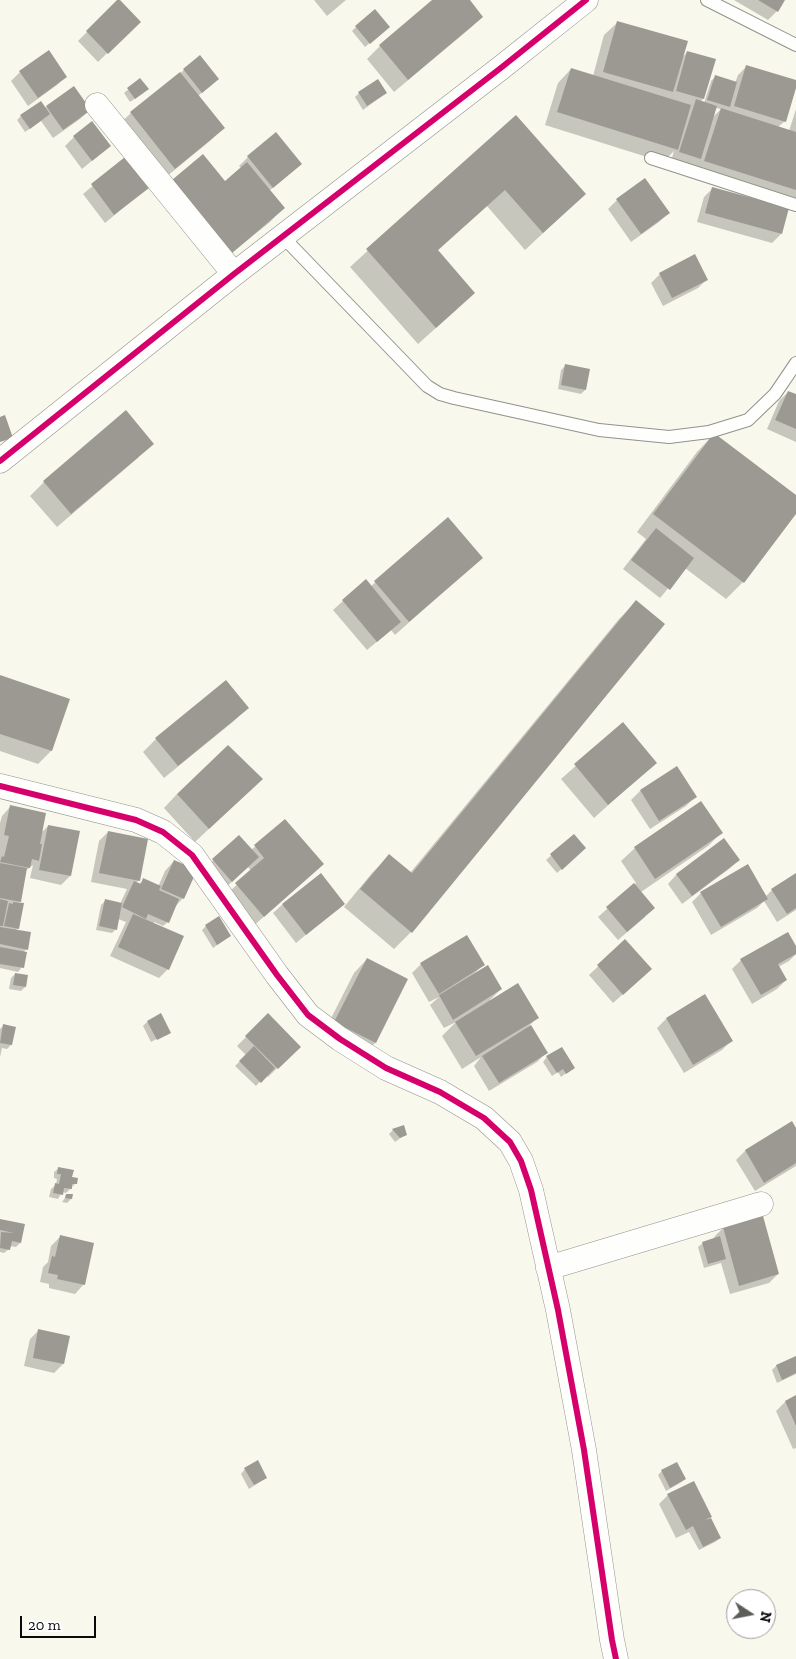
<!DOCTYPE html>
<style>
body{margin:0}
#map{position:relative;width:796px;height:1659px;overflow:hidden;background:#f9f8ed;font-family:"Zilla Slab",serif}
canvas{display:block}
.north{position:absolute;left:726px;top:1589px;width:50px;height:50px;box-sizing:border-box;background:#fff;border:1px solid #9d9d9d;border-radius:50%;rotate:101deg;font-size:14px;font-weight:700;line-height:20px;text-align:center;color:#0a0a0a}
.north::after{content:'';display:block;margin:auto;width:18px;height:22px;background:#5e5d59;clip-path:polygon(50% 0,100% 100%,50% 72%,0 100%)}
.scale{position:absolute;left:20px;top:1616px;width:76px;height:22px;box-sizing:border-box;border:2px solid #0a0a0a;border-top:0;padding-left:6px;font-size:15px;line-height:18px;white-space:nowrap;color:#0a0a0a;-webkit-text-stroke:4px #fff;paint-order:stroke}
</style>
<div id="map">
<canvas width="796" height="1659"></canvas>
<div class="north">N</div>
<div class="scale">20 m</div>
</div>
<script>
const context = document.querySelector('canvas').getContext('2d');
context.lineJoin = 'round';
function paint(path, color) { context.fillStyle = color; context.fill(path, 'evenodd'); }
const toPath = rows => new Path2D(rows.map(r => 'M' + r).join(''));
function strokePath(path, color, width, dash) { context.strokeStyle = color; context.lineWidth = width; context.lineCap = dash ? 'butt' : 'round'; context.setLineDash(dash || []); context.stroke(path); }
paint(toPath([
 [119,0,139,22,98,62,78,41],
 [314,0,346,0,327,16],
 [434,0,468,0,482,17,468,30,394,92,367,59,380,46],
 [734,0,783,0,777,11,768,20],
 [618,22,682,58,687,52,703,99,700,102,704,103,711,81,715,77,735,83,738,75,747,66,796,81,785,121,778,127,789,131,796,109,796,208,691,175,694,164,691,167,671,161,674,151,663,162,545,125,558,83,571,69,593,76,604,35],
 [716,108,721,109,713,117],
 [356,27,384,31,365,47,352,31],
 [184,70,214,83,198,96,223,128,210,141,161,181,117,126,131,113],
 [20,72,66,76,57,85,28,106,11,81],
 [140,80,143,93,130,102,124,93],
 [359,93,386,93,363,110,355,97],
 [47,107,89,110,80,119,53,138,41,121,25,132,17,120,21,116],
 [515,116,585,194,525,250,487,206,437,251,456,310,418,344,350,267],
 [74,137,110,146,82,169,65,146],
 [248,157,301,164,269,191,283,208,270,222,217,265,225,183,242,169,239,166],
 [125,159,147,188,105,223,83,194],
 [644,180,668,213,659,222,631,242,608,209,617,200],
 [713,188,781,234,772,243,697,222,704,197],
 [660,274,707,279,698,288,663,306,651,283],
 [566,365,585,390,581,394,558,389,561,370],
 [788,392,796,395,796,442,767,429,779,401],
 [126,412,139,457,57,527,30,496,44,482],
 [714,434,796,496,796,511,743,582,726,599,685,568,660,598,623,569,646,539,637,532,697,452],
 [448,519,481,558,395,635,391,630,367,650,333,610,365,581,370,587],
 [636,602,411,932,394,949,344,907,372,873,389,856,410,873,619,619],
 [0,677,69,700,51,751,38,764,0,751],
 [247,708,234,721,164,778,143,752,156,739],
 [623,724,655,763,594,818,561,779],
 [677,768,695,797,686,806,650,829,631,800,640,791],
 [248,792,195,842,164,808,177,794],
 [701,803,721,833,708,846,641,892,645,917,618,940,598,917,636,883,621,861,635,848],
 [11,806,41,833,48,826,70,876,61,885,30,878,33,865,25,871,20,901,17,904,18,928,15,931,26,949,23,953,22,967,18,972,0,968,0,823,2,816],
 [285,821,323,864,250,929,223,898,251,871,248,867,223,890,204,869,239,836,251,850],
 [108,832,139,880,136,883,139,884,143,880,158,887,165,871,174,861,183,898,174,908,168,922,163,926,154,922,154,924,168,969,159,978,110,956,126,922,118,919,116,929,112,933,96,930,101,905,105,901,120,904,127,889,91,882,99,841],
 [574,835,580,853,557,873,546,860],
 [724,840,738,860,729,869,682,904,668,884,676,875],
 [796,874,796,910,777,922,764,901,757,908,711,935,692,902,701,893,765,897,772,890],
 [283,904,343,904,296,943,273,913],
 [206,926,230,936,213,948,202,930],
 [625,941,641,978,613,1003,589,975],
 [796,949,796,954,789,961,778,967,786,980,777,989,752,1004,732,969,741,960],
 [367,959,407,979,375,1043,361,1056,322,1036,354,973],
 [421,964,483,965,474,974,501,989,490,1000,537,1018,526,1029,546,1053,537,1062,489,1091,474,1066,481,1057,462,1069,442,1036,456,1022,444,1028,430,1005,439,997,429,1002,412,973],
 [15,974,25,987,21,991,9,989,11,978],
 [268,1015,299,1047,268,1077,266,1075,256,1086,235,1066,246,1055,237,1046],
 [666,1019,731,1041,722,1050,684,1073,657,1028],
 [147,1022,170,1032,166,1036,166,1034,151,1042,143,1026],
 [4,1025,11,1045,7,1049,2,1048,0,1057,0,1029],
 [547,1057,573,1068,561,1077,558,1072,552,1076,543,1062],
 [792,1123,796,1130,796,1166,755,1191,736,1160,745,1151],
 [403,1127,406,1134,395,1142,389,1134,393,1130],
 [59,1168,75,1184,66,1193,62,1192,58,1199,49,1197,51,1189,56,1185,57,1179,54,1178,54,1172],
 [67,1195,71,1199,67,1203,62,1202],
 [762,1217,778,1274,769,1283,730,1294,721,1263,704,1268,698,1247,703,1243,715,1239,714,1237,723,1228],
 [0,1220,24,1225,20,1243,16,1247,9,1246,9,1249,4,1253,0,1252],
 [60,1237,84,1284,75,1294,49,1288,49,1284,40,1282,43,1267,48,1262,51,1246],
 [39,1330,63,1364,54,1373,24,1366,30,1339],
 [796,1357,796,1374,777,1383,772,1370,776,1366],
 [796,1397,796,1448,793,1449,776,1411,785,1402],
 [245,1469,266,1478,249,1489,241,1474],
 [662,1471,685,1479,680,1483,666,1491,658,1475],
 [668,1495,710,1516,705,1522,720,1538,715,1542,699,1550,689,1532,676,1538,659,1504]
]), '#0003');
paint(toPath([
 [117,0,120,0,141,22,108,54,86,31],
 [432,0,470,0,483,17,408,80,379,45],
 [758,0,785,0,778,12],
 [375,9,390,27,370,44,355,26],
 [617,21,688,41,673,92,603,72],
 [49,50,67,77,38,98,19,71],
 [687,51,716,59,704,99,676,91],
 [200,55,219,79,202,93,183,69],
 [746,65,796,80,796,88,786,122,734,106],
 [571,68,691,105,678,150,557,112],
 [180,72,225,128,175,169,130,112],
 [715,75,737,82,730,107,707,100],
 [140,78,149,89,135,99,127,88],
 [378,79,387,93,367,106,358,92],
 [74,86,91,110,63,130,46,106],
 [696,99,717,106,701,159,679,152],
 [41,101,50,114,30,129,20,115],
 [721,108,796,132,796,190,704,161],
 [516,115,586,194,543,233,505,190,438,250,475,293,436,328,366,249],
 [92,121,111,146,92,161,73,136],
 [276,132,302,164,273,188,247,156],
 [203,154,225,181,247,162,285,208,232,253,172,180],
 [125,157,149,188,114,215,91,184],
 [645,178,670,213,641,234,616,199],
 [712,187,789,208,782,234,705,213],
 [695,254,708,280,672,298,659,273],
 [565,364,590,369,586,390,561,385],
 [788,391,796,394,796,429,775,420],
 [126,410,154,444,71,514,43,481],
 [5,415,13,438,0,442,0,417],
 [714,433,796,495,796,514,744,583,653,514],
 [448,517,483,558,409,622,374,581],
 [656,528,694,558,670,590,631,560],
 [366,579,401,622,377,642,342,600],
 [636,600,665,624,412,933,360,889,389,854,412,873],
 [0,675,70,699,52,751,0,734],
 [226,680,249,708,178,766,155,738],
 [623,722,657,763,608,805,574,764],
 [228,745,263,779,209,829,177,794],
 [677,766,697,797,659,821,640,790],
 [701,801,723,833,655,879,634,847],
 [10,805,46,813,40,844,42,844,39,861,32,859,30,868,0,862,2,856,4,857,9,836,4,835],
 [285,819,324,864,264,917,235,883,264,858,254,845],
 [48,825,80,831,71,876,39,870],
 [108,831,148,839,140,881,99,873],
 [574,834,586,848,562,870,550,854],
 [239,835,259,857,232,882,212,859],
 [724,838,740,860,692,896,676,874],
 [174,860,197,870,184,899,161,889],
 [0,863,27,868,21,902,0,898],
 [748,864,768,899,721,927,700,892],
 [321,873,345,904,306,935,282,904],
 [796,873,796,908,787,914,771,889],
 [143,878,161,886,159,890,179,899,169,923,148,914,146,919,122,907,134,881,141,884],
 [634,883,655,908,627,932,606,907],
 [0,899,8,901,3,926,0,926],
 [105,899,122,903,117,930,99,926],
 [13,902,24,903,19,929,4,926,9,903,13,904],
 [133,914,184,936,169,970,118,947],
 [219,916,231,936,217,945,205,925],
 [0,927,31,932,28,950,0,944],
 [788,932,796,946,796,954,778,964,787,980,761,995,740,959],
 [467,935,485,965,439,994,420,963],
 [625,939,652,969,623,995,597,965],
 [0,947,27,952,24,968,0,964],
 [367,958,408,979,376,1043,334,1022],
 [488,965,502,989,453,1020,439,995],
 [15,973,28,975,26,987,13,985],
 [518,983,539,1018,476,1056,455,1022],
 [705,994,733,1041,693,1065,666,1018],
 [161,1013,171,1033,157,1040,147,1021],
 [268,1013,301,1047,278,1069,245,1036],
 [3,1024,16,1027,12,1045,0,1043],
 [531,1025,548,1053,499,1083,482,1056],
 [254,1046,275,1068,261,1083,239,1061],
 [562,1047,575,1068,566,1074,563,1069,557,1073,546,1056],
 [792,1121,796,1128,796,1163,764,1183,745,1150],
 [404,1125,407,1135,400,1138,392,1129],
 [58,1167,74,1170,72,1177,78,1178,77,1184,72,1184,72,1189,64,1188,63,1195,53,1193,55,1183,59,1184,61,1174,57,1174],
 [66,1194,73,1194,72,1199,65,1198],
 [763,1216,779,1274,739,1286,723,1227],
 [0,1219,25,1224,21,1243,12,1241,10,1250,0,1248,1,1232,14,1233,0,1230],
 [60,1235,94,1243,85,1285,57,1279,58,1275,48,1273,52,1256,55,1257],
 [720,1236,726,1259,708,1264,702,1242],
 [38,1329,70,1336,64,1364,33,1358],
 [796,1356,796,1373,782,1380,776,1365],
 [796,1395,796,1426,785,1401],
 [258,1460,267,1478,254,1485,244,1468],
 [677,1462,686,1479,670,1488,661,1470],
 [694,1481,712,1517,702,1521,711,1518,721,1538,703,1547,693,1526,686,1530,667,1494]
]), '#9c9993');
const service = toPath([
 [707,0,796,45],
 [651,158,796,205],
 [284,238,427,386,440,394,454,398,599,430,669,437,709,432,748,420,775,394,796,363]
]);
const minor = toPath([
 [97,105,234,274],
 [0,461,234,274,502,67,586,0],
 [0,786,136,820,163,832,192,855,277,975,308,1015,340,1039,386,1068,440,1092,484,1118,510,1142,521,1161,531,1190,558,1310,584,1450,612,1640,616,1659],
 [548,1268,761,1204]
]);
strokePath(service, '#92918c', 14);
strokePath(minor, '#92918c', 25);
strokePath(service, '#fefefc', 12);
strokePath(minor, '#fefefc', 24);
strokePath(toPath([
 [0,461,234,274,502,67,586,0],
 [0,786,136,820,163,832,192,855,277,975,308,1015,340,1039,386,1068,440,1092,484,1118,510,1142,521,1161,531,1190,558,1310,584,1450,612,1640,616,1659]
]), '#d6006c', 6);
</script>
